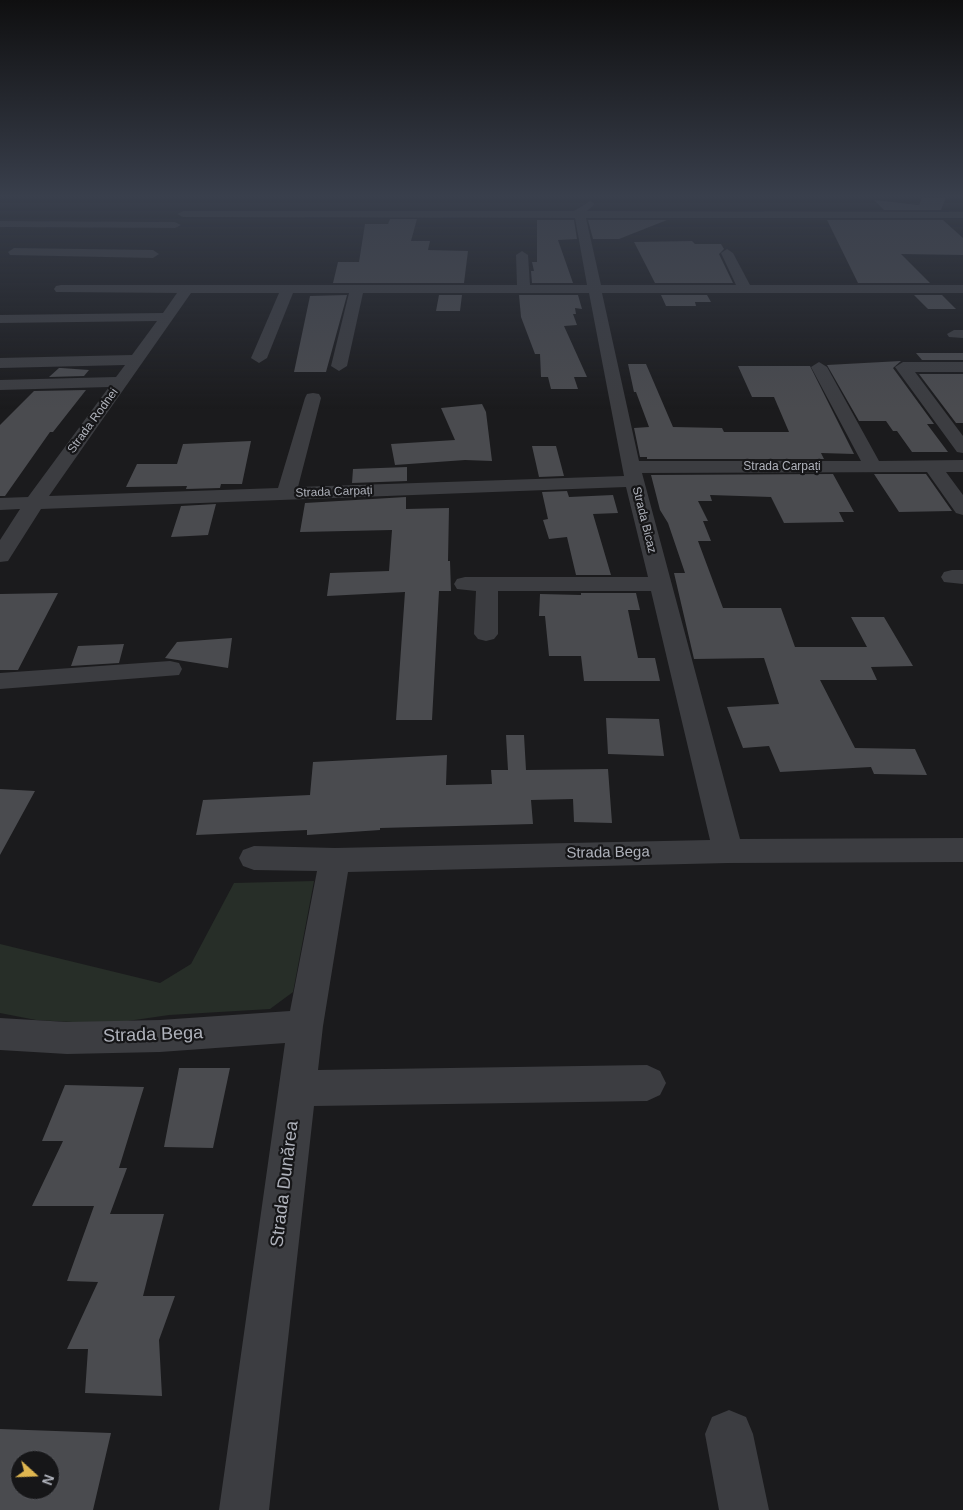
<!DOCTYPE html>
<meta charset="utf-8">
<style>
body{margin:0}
#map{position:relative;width:963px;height:1510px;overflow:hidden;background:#1b1b1d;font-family:Helvetica,sans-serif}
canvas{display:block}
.north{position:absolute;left:10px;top:1450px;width:50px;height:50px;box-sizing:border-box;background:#161618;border:1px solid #535459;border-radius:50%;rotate:110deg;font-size:14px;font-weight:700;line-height:20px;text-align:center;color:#afb2bb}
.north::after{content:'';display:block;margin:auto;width:18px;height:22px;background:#dfb650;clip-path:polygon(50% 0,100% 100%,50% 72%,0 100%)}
</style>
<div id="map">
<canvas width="963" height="1510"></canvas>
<div class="north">N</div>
</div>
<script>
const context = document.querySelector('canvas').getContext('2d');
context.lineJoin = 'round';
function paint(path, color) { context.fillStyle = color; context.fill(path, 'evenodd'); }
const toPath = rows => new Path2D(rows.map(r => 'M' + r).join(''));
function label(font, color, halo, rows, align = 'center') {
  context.font = font + ' Helvetica,sans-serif'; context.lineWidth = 4.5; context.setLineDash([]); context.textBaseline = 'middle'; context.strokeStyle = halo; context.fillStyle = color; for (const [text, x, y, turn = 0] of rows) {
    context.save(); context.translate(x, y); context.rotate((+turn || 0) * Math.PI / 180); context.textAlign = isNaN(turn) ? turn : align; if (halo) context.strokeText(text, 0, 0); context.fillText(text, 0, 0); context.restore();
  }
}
paint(toPath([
 [314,881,293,992,270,1009,169,1015,107,1024,36,1020,0,1013,0,944,160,983,191,964,234,883]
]), '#272e28');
paint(toPath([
 [922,198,946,198,941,210,884,210,874,200,919,205],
 [390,219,417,219,411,241,430,241,428,250,468,251,464,283,333,283,338,262,359,262,365,224,388,224],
 [537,220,574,220,577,239,558,240,573,283,532,283,531,271,534,271,532,262,537,262],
 [588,220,667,220,619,239,593,239],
 [827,220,943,220,963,238,963,255,901,254,930,283,858,283],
 [692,241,695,244,721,244,724,249,719,254,733,283,655,283,634,242],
 [347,295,326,372,294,372,310,296],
 [439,295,462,295,460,311,436,311],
 [519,295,578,295,582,309,575,308,576,314,573,314,577,325,564,326,587,377,574,377,578,389,551,389,548,377,541,377,540,354,535,354,521,317],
 [661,295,707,295,711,302,695,302,696,306,666,306],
 [914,295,942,295,956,309,928,309],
 [916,353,963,353,963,360,922,360],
 [901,361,893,368,934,424,927,424,948,452,912,452,897,431,893,431,886,421,859,421,827,365],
 [628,364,646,364,673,427,722,428,724,432,789,432,774,397,752,397,738,366,810,366,854,454,821,453,824,459,647,459,647,457,640,457,634,428,649,427,636,392,634,392],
 [59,368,61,368,89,370,84,376,49,377],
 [919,374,963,374,963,423,956,423],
 [86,390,53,432,50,432,5,496,0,496,0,425,34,391],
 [482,404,486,412,492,461,465,460,395,465,391,444,455,440,441,408],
 [251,441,242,484,221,484,220,488,186,489,187,486,126,487,137,464,177,464,183,444],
 [532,446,556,446,564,476,539,477],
 [407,467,407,481,352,483,353,469],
 [833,474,854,512,839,512,844,522,784,523,771,497,710,495,712,501,698,501,708,521,703,521,711,541,698,541,723,608,781,608,795,647,867,647,851,617,884,617,913,666,871,667,877,680,820,680,855,748,915,749,927,775,874,774,871,767,780,772,769,746,743,748,727,707,779,704,764,658,694,659,674,573,685,573,668,523,660,510,651,475],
 [874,474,926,474,952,511,899,512],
 [567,491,569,497,613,495,618,513,593,514,611,575,576,575,567,537,549,539,543,520,548,519,542,492],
 [406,497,406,509,449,508,448,561,450,561,451,591,439,591,432,720,396,720,405,592,327,596,330,573,389,571,392,530,300,532,305,503],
 [216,504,208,535,171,537,181,506],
 [58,593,18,670,0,670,0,594],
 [581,593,636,593,640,610,628,610,638,658,655,658,660,681,584,681,581,656,549,656,545,616,539,616,540,594,581,595],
 [232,638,228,668,165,658,177,642],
 [124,644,119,663,71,666,78,646],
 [606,718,659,719,664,756,608,754],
 [506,735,524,735,526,770,608,769,612,823,574,822,573,799,531,800,533,824,380,828,380,830,307,835,307,830,196,835,203,800,310,795,313,762,447,755,446,785,492,784,491,770,508,770],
 [0,789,35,791,0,855],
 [179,1068,230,1068,213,1148,164,1147],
 [65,1085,144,1087,119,1168,127,1168,110,1214,164,1214,143,1296,175,1296,159,1340,162,1396,85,1393,88,1349,67,1349,98,1282,67,1281,94,1206,32,1206,63,1141,42,1141],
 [0,1429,111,1433,93,1510,0,1510],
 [20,1460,50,1460,50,1490,20,1490]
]), '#4a4b4f');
paint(toPath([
 [590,201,595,204,587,211,963,212,963,218,586,218,601,285,736,285,721,253,727,249,733,253,750,285,963,285,963,293,602,293,639,461,861,461,811,367,819,362,827,367,879,461,963,460,963,472,946,472,963,495,963,515,956,513,927,472,642,473,740,839,963,838,963,862,728,863,348,872,323,1026,318,1070,647,1065,660,1071,666,1083,660,1095,647,1101,314,1106,269,1510,219,1510,285,1043,160,1052,67,1054,0,1050,0,1018,67,1022,160,1020,290,1011,317,871,254,870,243,866,239,858,243,850,254,846,335,848,710,840,651,591,498,591,498,634,494,639,486,641,478,639,474,634,476,591,457,589,454,584,457,579,465,577,648,577,626,487,41,509,8,561,0,562,0,540,20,509,0,510,0,498,28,497,109,387,0,390,0,380,116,377,125,365,0,368,0,358,132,355,157,321,0,323,0,315,163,313,177,293,56,292,54,289,56,286,61,285,517,285,516,255,522,251,528,255,530,285,587,285,575,218,183,217,177,214,183,211,574,211,590,201],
 [191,293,279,293,251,358,259,363,267,358,293,293,349,293,331,366,339,371,347,366,363,293,589,293,624,476,298,487,321,398,319,394,313,393,307,394,305,398,278,488,49,496,191,293],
 [0,221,175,222,181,225,175,228,0,227,0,221],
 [14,248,153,250,159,254,153,258,10,255,8,252,14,248],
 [954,330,963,330,963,338,949,337,947,334,954,330],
 [903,362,963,362,963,372,915,372,963,436,963,453,957,452,895,367,903,362],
 [952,570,963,570,963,584,944,582,941,577,944,572,952,570],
 [170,661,179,663,182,669,179,675,0,689,0,673,170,661],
 [729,1410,746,1417,753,1434,769,1510,719,1510,705,1434,712,1417,729,1410]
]), '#3c3d41');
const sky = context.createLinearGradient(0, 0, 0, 409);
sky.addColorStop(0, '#0f0f10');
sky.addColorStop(0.48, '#393f4c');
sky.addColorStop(1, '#393f4c00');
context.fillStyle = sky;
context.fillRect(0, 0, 963, 409);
label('12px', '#afb2bb', '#161618', [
 ["Strada Rodnei",93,421,-54],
 ["Strada Carpați",782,467],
 ["Strada Carpați",334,492,-2],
 ["Strada Bicaz",644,520,76]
]);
label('15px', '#afb2bb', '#161618', [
 ["Strada Bega",608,853,-1]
]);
label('18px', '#afb2bb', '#161618', [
 ["Strada Bega",153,1035,-2],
 ["Strada Dunărea",285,1184,-83]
]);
</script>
